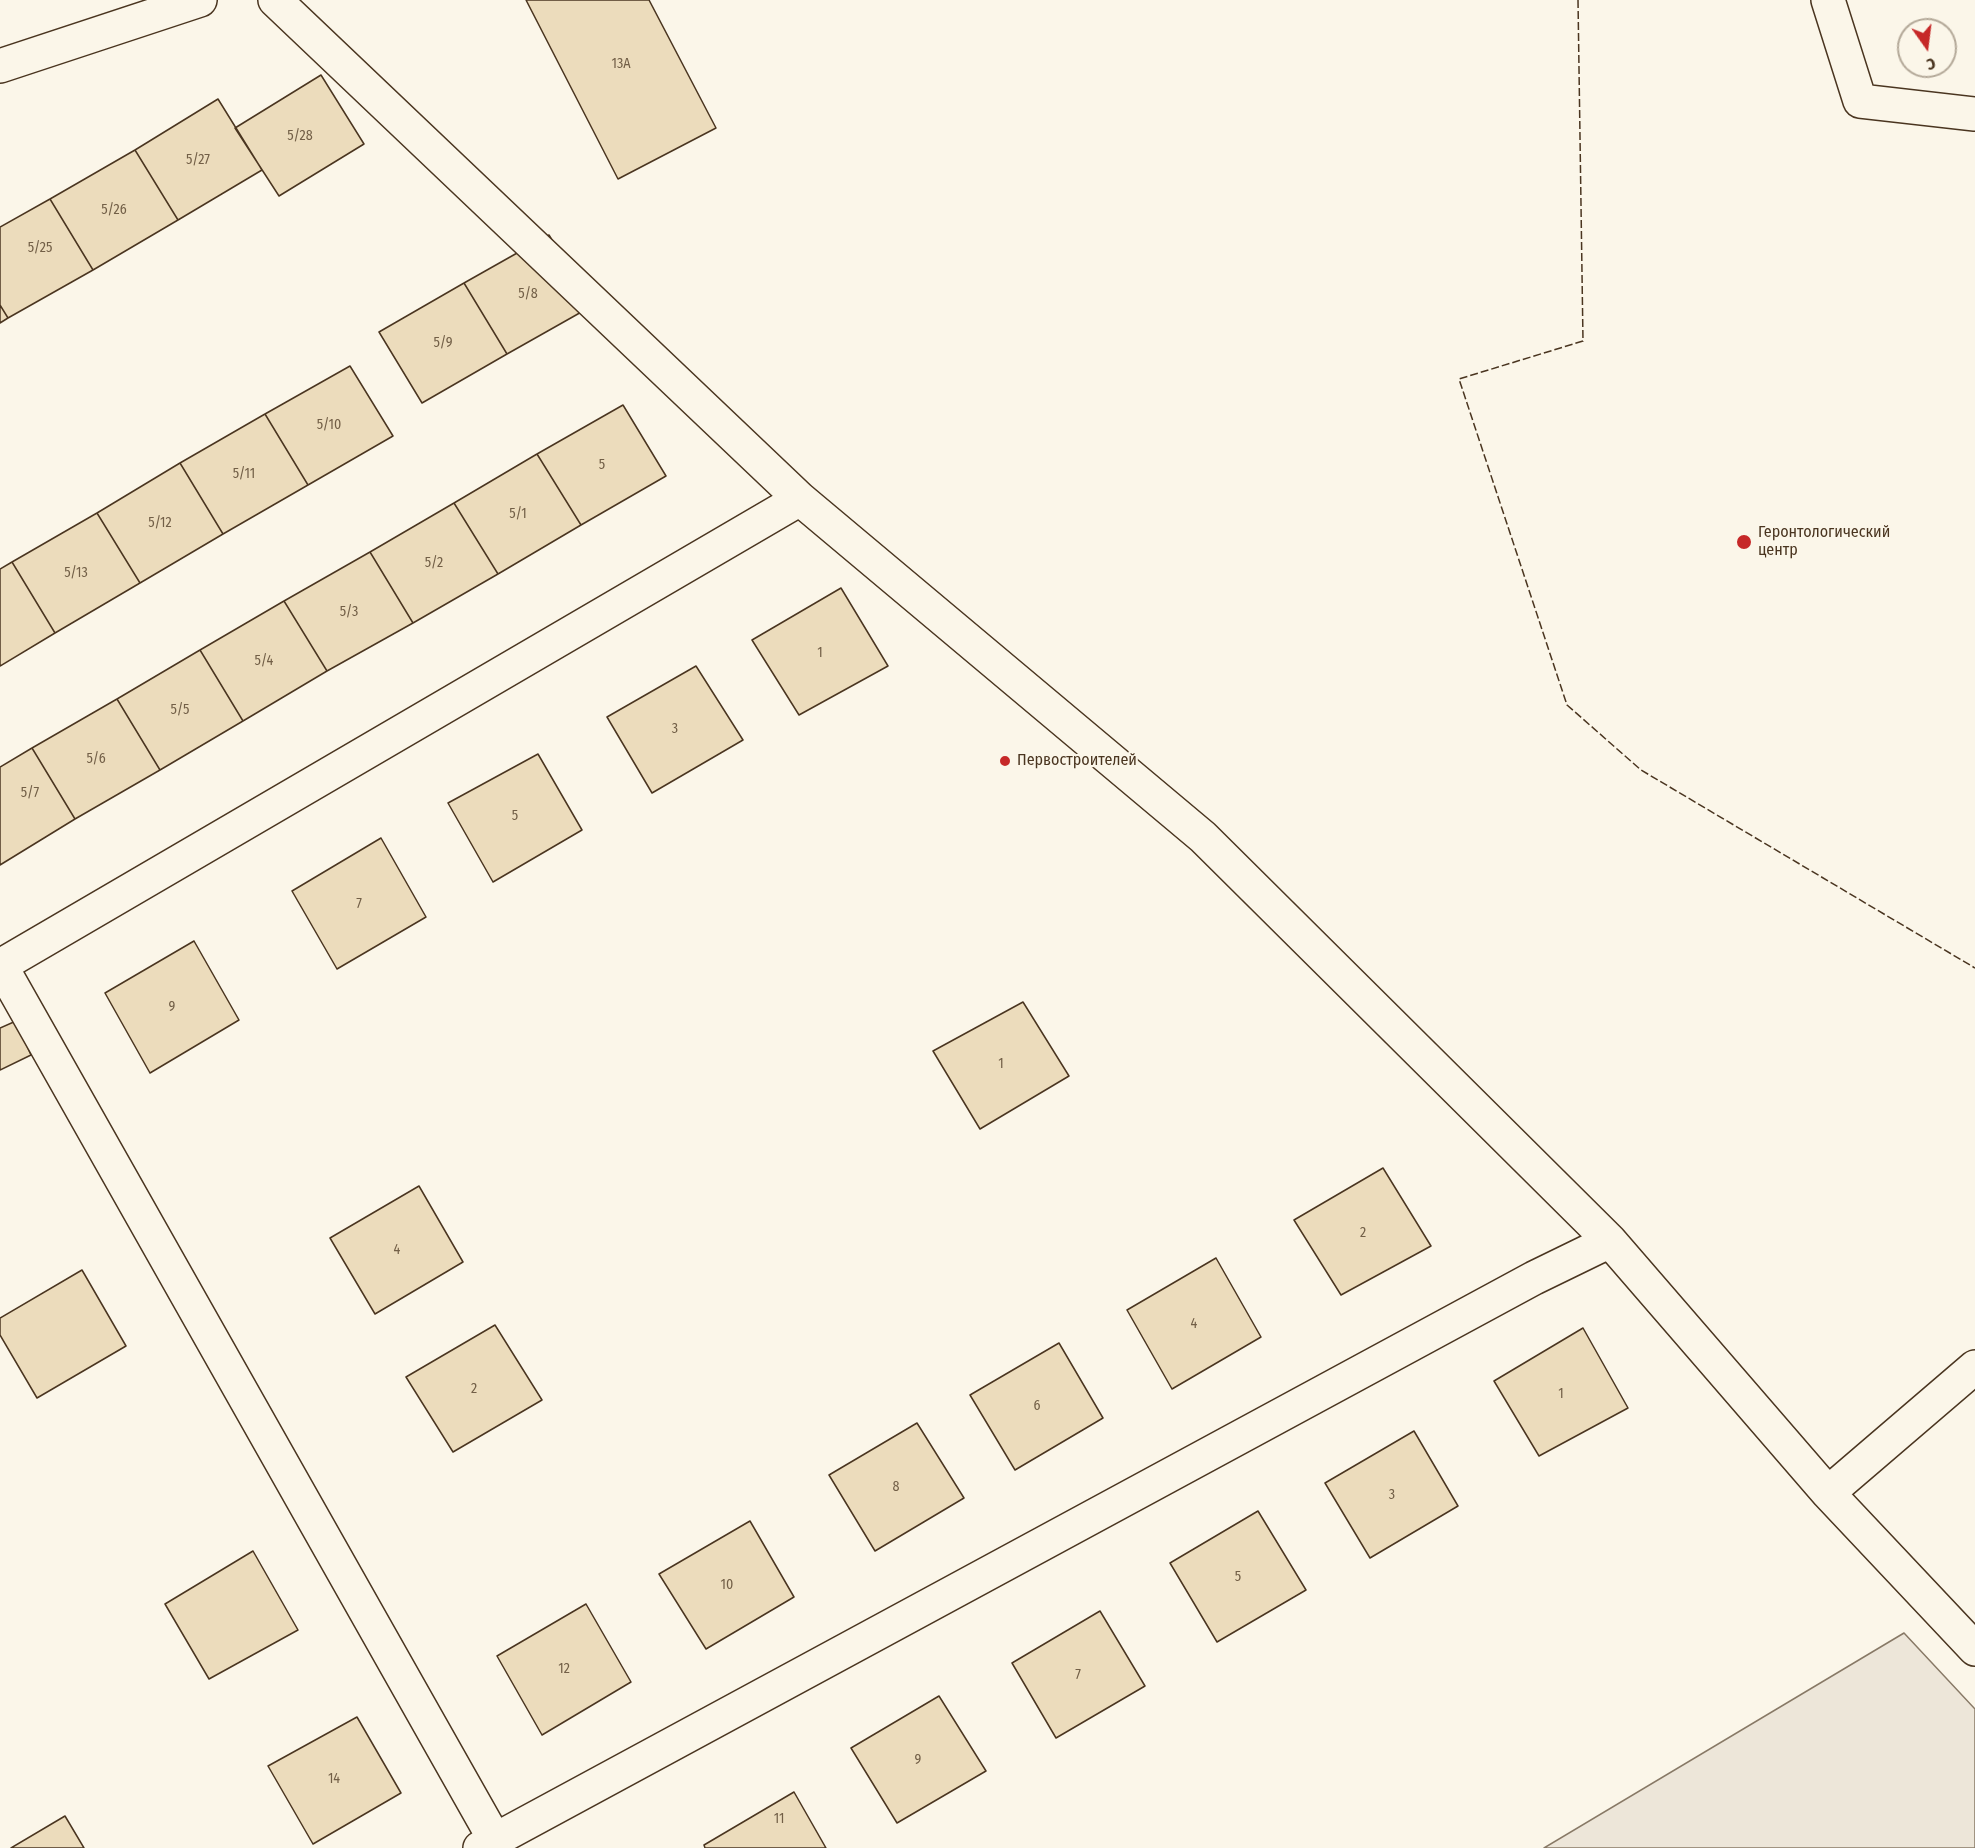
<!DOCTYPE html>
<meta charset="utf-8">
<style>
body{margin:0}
#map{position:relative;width:1975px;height:1848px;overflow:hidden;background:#fbf6e9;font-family:"Fira Sans Condensed",sans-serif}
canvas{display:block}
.north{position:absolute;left:1897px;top:18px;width:60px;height:60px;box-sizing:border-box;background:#fbf6e9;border:2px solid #b4a999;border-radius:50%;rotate:166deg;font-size:16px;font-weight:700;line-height:24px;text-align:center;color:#4a3520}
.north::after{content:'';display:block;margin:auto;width:21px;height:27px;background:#c62828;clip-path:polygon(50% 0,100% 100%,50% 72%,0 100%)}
</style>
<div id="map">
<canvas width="1975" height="1848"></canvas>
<div class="north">С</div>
</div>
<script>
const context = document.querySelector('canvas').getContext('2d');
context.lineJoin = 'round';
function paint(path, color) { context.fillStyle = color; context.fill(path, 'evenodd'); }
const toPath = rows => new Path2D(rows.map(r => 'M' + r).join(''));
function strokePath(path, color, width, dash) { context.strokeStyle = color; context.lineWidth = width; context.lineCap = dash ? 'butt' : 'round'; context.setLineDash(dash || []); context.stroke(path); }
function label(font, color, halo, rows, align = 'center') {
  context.font = font + ' "Fira Sans Condensed",sans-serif'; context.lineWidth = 4.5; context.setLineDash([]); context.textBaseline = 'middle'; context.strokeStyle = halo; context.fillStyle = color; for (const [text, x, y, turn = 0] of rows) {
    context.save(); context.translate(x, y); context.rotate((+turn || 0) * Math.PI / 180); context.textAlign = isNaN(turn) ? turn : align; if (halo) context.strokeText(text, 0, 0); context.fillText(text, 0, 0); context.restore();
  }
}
const green = toPath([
 [1904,1633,1975,1709,1975,1848,1544,1848,1904,1633]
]);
paint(green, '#ede6d9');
strokePath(green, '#887966', 1.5);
const building = toPath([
 [526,0,649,0,716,128,618,179,526,0],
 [321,75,364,144,279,196,235,128,321,75],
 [218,99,262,170,178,220,135,150,218,99],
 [135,150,178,220,93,270,50,199,135,150],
 [50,199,93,270,8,318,0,305,0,227,50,199],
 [549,235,592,306,507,354,464,283,549,235],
 [464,283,507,354,422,403,379,332,464,283],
 [0,305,8,318,0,323,0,305],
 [350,366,393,436,308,485,265,414,350,366],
 [623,405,666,476,581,525,537,454,623,405],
 [265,414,308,485,223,534,180,463,265,414],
 [537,454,581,525,498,574,454,503,537,454],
 [180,463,223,534,140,583,97,513,180,463],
 [454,503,498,574,413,623,370,552,454,503],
 [97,513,140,583,55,633,12,562,97,513],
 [370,552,413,623,327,671,284,601,370,552],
 [12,562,55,633,0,666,0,569,12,562],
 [841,588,888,666,799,715,752,640,841,588],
 [284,601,327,671,243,721,200,650,284,601],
 [200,650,243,721,160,770,117,699,200,650],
 [696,666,743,740,652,793,607,717,696,666],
 [117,699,160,770,75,819,32,748,117,699],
 [32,748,75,819,0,865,0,767,32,748],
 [538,754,582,830,493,882,448,803,538,754],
 [381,838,426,917,337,969,292,891,381,838],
 [194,941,239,1020,150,1073,105,993,194,941],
 [1023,1002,1069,1076,980,1129,933,1051,1023,1002],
 [16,1021,31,1055,0,1070,0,1028,16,1021],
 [1383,1168,1431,1246,1341,1295,1294,1220,1383,1168],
 [419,1186,463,1262,375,1314,330,1238,419,1186],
 [1216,1258,1261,1337,1172,1389,1127,1310,1216,1258],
 [82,1270,126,1346,37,1398,0,1335,0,1318,82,1270],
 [495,1325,542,1400,453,1452,406,1377,495,1325],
 [1583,1328,1628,1408,1539,1456,1494,1381,1583,1328],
 [1059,1343,1103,1418,1015,1470,970,1395,1059,1343],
 [917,1423,964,1498,875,1551,829,1475,917,1423],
 [1414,1431,1458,1506,1370,1558,1325,1483,1414,1431],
 [1258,1511,1306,1590,1217,1642,1170,1563,1258,1511],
 [750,1521,794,1597,706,1649,659,1574,750,1521],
 [253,1551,298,1630,209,1679,165,1604,253,1551],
 [586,1604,631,1682,542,1735,497,1656,586,1604],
 [1100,1611,1145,1686,1056,1738,1012,1663,1100,1611],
 [939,1696,986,1771,897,1823,851,1748,939,1696],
 [357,1717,401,1793,313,1844,268,1766,357,1717],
 [794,1792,826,1848,705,1848,704,1845,794,1792],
 [65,1816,84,1848,11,1848,65,1816]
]);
paint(building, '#ecdcbc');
strokePath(building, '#4a3520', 1.5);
const minor = toPath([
 [275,0,800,499,1203,837,1610,1241,1828,1493,1975,1649],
 [1828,0,1860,101,1975,114],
 [0,66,200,0],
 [0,966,800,499],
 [1,966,495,1840],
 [1828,1493,1975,1367],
 [480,1848,1534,1278,1610,1241]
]);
strokePath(minor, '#4a3520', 36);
strokePath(minor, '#fbf6e9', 33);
strokePath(toPath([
 [1578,0,1583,341,1459,379,1567,705,1641,770,1975,968]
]), '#4a3520', 1.5, [8, 3]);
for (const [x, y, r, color] of [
 [1744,542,8,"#c62828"],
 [1005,761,6,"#c62828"]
]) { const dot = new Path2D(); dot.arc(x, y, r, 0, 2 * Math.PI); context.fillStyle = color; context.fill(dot); strokePath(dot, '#fbf6e9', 2); }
label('14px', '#725f47', null, [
 ["13А",621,64],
 ["5/28",300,136],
 ["5/27",198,160],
 ["5/26",114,210],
 ["5/25",40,248],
 ["5/8",528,294],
 ["5/9",443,343],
 ["5/10",329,425],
 ["5",602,465],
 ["5/11",244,474],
 ["5/1",518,514],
 ["5/12",160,523],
 ["5/2",434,563],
 ["5/13",76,573],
 ["5/3",349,612],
 ["1",820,653],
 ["5/4",264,661],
 ["5/5",180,710],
 ["3",675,729],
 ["5/6",96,759],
 ["5/7",30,793],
 ["5",515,816],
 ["7",359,904],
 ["9",172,1007],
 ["1",1001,1064],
 ["2",1363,1233],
 ["4",397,1250],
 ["4",1194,1324],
 ["2",474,1389],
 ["1",1561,1394],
 ["6",1037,1406],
 ["8",896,1487],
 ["3",1392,1495],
 ["5",1238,1577],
 ["10",727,1585],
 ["12",564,1669],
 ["7",1078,1675],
 ["9",918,1760],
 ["14",334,1779],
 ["11",779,1819]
]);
label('16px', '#4a3520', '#fbf6e9', [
 ["Геронтологический",1758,533],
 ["центр",1758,551],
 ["Первостроителей",1017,761]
], 'left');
</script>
